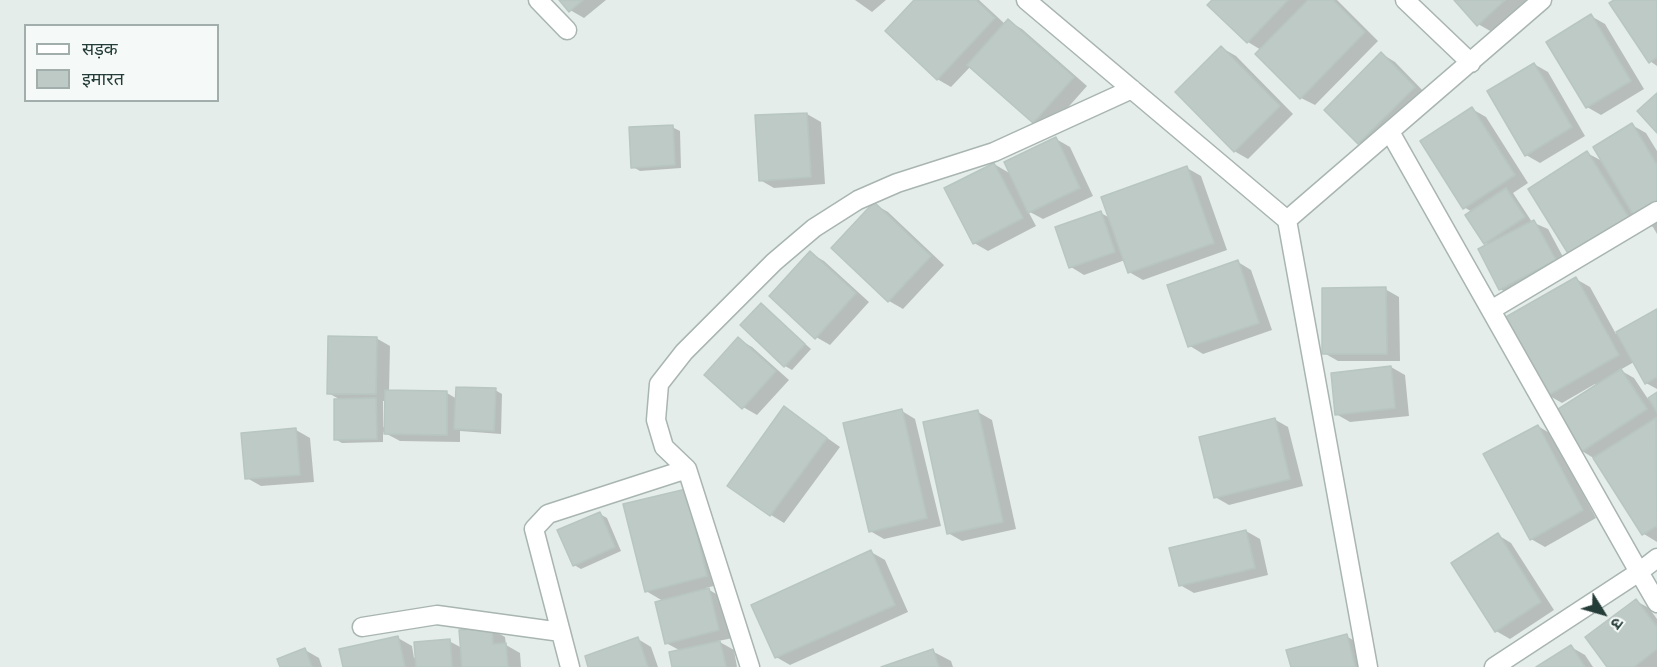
<!DOCTYPE html>
<meta charset="utf-8">
<style>
body{margin:0}
#map{position:relative;width:1657px;height:667px;overflow:hidden;background:#e5edea;font-family:Quicksand,"Noto Sans Devanagari",sans-serif}
canvas{display:block}
.legend{position:absolute;left:24px;top:24px;width:195px;height:78px;box-sizing:border-box;background:#f5f9f8;border:2px solid #a2aeab;margin:0;padding:8px 10px;list-style:none;font-size:18px;color:#253d38}
.legend li{display:flex;align-items:center;gap:12px;height:30px}
.legend b{width:30px;border:2px solid #a2aeab}
.north{position:absolute;left:1573px;top:583px;width:60px;height:60px;-webkit-text-stroke:4px #f5f9f8;paint-order:stroke;rotate:127deg;font-size:16px;font-weight:700;line-height:24px;text-align:center;color:#253d38}
.north::after{content:'';display:block;margin:auto;width:21px;height:27px;background:#253d38;clip-path:polygon(50% 0,100% 100%,50% 72%,0 100%)}
</style>
<div id="map">
<canvas width="1657" height="667"></canvas>
<ul class="legend">
<li><b style="height:8px;background:#fff"></b>सड़क</li>
<li><b style="height:16px;background:#bdcac6"></b>इमारत</li>
</ul>
<div class="north">उ</div>
</div>
<script>
const context = document.querySelector('canvas').getContext('2d');
context.lineJoin = 'round';
function paint(path, color) { context.fillStyle = color; context.fill(path, 'evenodd'); }
const toPath = rows => new Path2D(rows.map(r => 'M' + r).join(''));
function strokePath(path, color, width, dash) { context.strokeStyle = color; context.lineWidth = width; context.lineCap = dash ? 'butt' : 'round'; context.setLineDash(dash || []); context.stroke(path); }
paint(toPath([
 [561,0,606,0,584,18,570,10],
 [855,0,886,0,872,12],
 [916,0,979,0,1005,24,1008,21,1022,29,1087,86,1048,130,1034,122,971,66,951,87,937,79],
 [1214,0,1337,0,1378,41,1315,105,1301,98,1261,50,1248,42],
 [1456,0,1527,0,1492,32,1478,24],
 [1616,0,1657,0,1657,66,1650,61],
 [1591,16,1605,24,1644,89,1601,115,1587,107],
 [1222,48,1236,56,1293,114,1248,159,1234,151],
 [1382,54,1395,62,1428,96,1372,150,1359,142],
 [1534,64,1548,72,1585,136,1540,163,1526,155],
 [1472,109,1486,117,1528,183,1513,193,1532,222,1548,229,1569,268,1514,297,1500,289,1488,245,1467,215,1472,212,1464,207],
 [807,114,821,122,825,184,774,188,760,180,756,117],
 [1632,125,1646,133,1657,151,1657,234,1653,227,1639,221,1584,262,1587,153,1604,162],
 [672,127,680,131,681,168,640,171,633,167],
 [1056,139,1070,147,1093,196,1043,219,1028,211,1036,226,988,251,974,243,994,164,1011,174],
 [1187,168,1201,176,1227,250,1143,280,1129,272,1125,260,1084,275,1071,267,1101,213,1110,218],
 [874,204,888,212,944,265,903,309,889,301],
 [810,253,824,261,869,302,830,345,816,337],
 [1238,262,1251,270,1272,330,1203,354,1190,346],
 [1576,279,1590,287,1616,334,1657,311,1657,389,1646,383,1634,362,1620,370,1634,378,1648,399,1657,393,1657,542,1644,534,1595,459,1582,451,1595,384,1562,403,1548,395],
 [1385,289,1399,297,1400,361,1338,361,1324,353],
 [761,305,811,349,792,370,785,366],
 [376,338,390,346,389,392,447,393,457,399,495,390,502,394,501,434,460,431,460,442,400,441,383,432,383,442,342,443,335,439,341,400,328,393],
 [383,401,386,401,386,427,383,427],
 [738,339,752,347,789,380,757,415,743,407],
 [1391,367,1405,375,1409,416,1350,422,1336,414],
 [785,408,840,447,784,523,771,515],
 [902,411,915,419,941,526,884,539,870,531],
 [978,412,992,420,1016,529,962,541,948,533],
 [1274,419,1288,427,1303,486,1229,505,1215,497],
 [1538,426,1551,434,1596,518,1545,547,1531,539],
 [296,430,310,438,314,482,261,486,247,478],
 [686,490,721,584,706,588,723,598,733,638,718,641,734,650,737,667,674,667,681,651,666,643,663,601,646,591],
 [600,514,607,518,621,551,581,569,574,565],
 [1246,531,1260,539,1268,575,1194,593,1180,585],
 [1498,535,1511,543,1554,610,1510,639,1496,631],
 [871,552,885,560,908,612,790,665,776,657],
 [1636,601,1649,608,1657,619,1657,667,1609,667],
 [491,629,505,637,506,645,520,653,521,667,345,667,398,638,412,646,414,658,449,641,462,648],
 [1346,636,1360,644,1366,667,1292,667],
 [638,639,651,647,658,667,590,667],
 [1571,647,1585,655,1593,667,1539,667],
 [305,650,319,658,322,667,281,667],
 [932,651,951,661,953,667,885,667]
]), '#0003');
const building = toPath([
 [559,0,583,0,569,12,559,0],
 [914,0,976,0,995,18,937,80,885,31,914,0],
 [1212,0,1288,0,1247,43,1207,5,1212,0],
 [1308,0,1333,0,1365,32,1300,99,1255,54,1308,0],
 [1454,0,1505,0,1477,26,1454,0],
 [1614,0,1657,0,1657,57,1649,63,1609,3,1614,0],
 [1591,14,1631,81,1586,108,1546,42,1591,14],
 [1008,19,1074,77,1033,123,967,65,1008,19],
 [1221,46,1280,106,1234,152,1175,92,1221,46],
 [1381,52,1415,87,1358,144,1324,110,1381,52],
 [1534,63,1572,127,1525,156,1487,91,1534,63],
 [1657,93,1657,133,1637,111,1657,93],
 [1472,107,1515,175,1463,209,1420,141,1472,107],
 [807,113,811,177,759,181,755,115,807,113],
 [1632,123,1657,165,1657,209,1637,221,1593,147,1632,123],
 [673,125,675,165,631,168,629,127,673,125],
 [1056,137,1080,188,1028,213,1004,162,1056,137],
 [1587,151,1629,218,1569,255,1528,189,1587,151],
 [994,163,1023,218,973,244,944,188,994,163],
 [1187,166,1214,243,1128,273,1101,197,1187,166],
 [1506,188,1525,217,1484,244,1465,215,1506,188],
 [874,202,931,256,888,302,831,248,874,202],
 [1101,211,1115,252,1069,268,1055,227,1101,211],
 [1534,220,1556,260,1499,290,1478,249,1534,220],
 [810,251,856,293,815,339,769,296,810,251],
 [1238,260,1259,323,1188,347,1167,285,1238,260],
 [1576,277,1619,355,1547,396,1504,318,1576,277],
 [1386,287,1387,354,1322,354,1322,288,1386,287],
 [761,303,805,344,784,367,740,325,761,303],
 [1657,309,1657,377,1645,384,1616,332,1657,309],
 [328,336,377,337,376,394,327,394,328,336],
 [738,337,776,371,742,409,704,375,738,337],
 [1391,366,1395,408,1335,415,1331,373,1391,366],
 [1621,369,1647,409,1581,452,1555,411,1621,369],
 [456,387,496,388,494,431,454,429,456,387],
 [385,390,447,391,447,435,384,434,385,390],
 [1657,392,1657,412,1648,398,1657,392],
 [376,398,377,439,334,440,334,399,376,398],
 [784,406,827,438,770,516,727,486,784,406],
 [902,409,927,518,869,532,843,423,902,409],
 [978,410,1003,522,947,534,923,422,978,410],
 [1275,418,1290,479,1214,498,1199,437,1275,418],
 [1656,418,1657,526,1642,535,1593,458,1656,418],
 [1538,425,1583,510,1530,540,1483,454,1538,425],
 [296,428,300,475,245,479,241,433,296,428],
 [686,489,707,576,645,592,623,504,686,489],
 [600,512,615,547,573,566,557,530,600,512],
 [1246,530,1255,568,1179,586,1169,548,1246,530],
 [1498,533,1541,602,1495,632,1451,563,1498,533],
 [871,550,895,605,775,658,751,605,871,550],
 [709,588,719,630,665,644,655,602,709,588],
 [1636,599,1657,627,1657,649,1634,667,1607,667,1585,637,1636,599],
 [492,627,493,644,506,643,508,667,462,667,459,630,492,627],
 [1347,634,1355,667,1291,667,1286,650,1347,634],
 [398,636,405,667,343,667,339,649,398,636],
 [638,637,648,667,588,667,585,656,638,637],
 [450,639,452,667,416,667,414,642,450,639],
 [720,641,726,667,672,667,669,652,720,641],
 [1571,645,1585,667,1536,667,1571,645],
 [305,648,312,667,280,667,277,659,305,648],
 [933,649,939,667,881,667,933,649]
]);
paint(building, '#bdcac6');
strokePath(building, '#b8c6c1', 1.5);
const street = toPath([
 [538,0,567,30],
 [1026,0,1287,220,1368,667],
 [1405,0,1471,63],
 [1390,132,1639,572,1494,667],
 [1287,220,1542,0],
 [1491,310,1657,211],
 [687,469,750,667],
 [1657,558,1639,572,1657,603],
 [362,627,437,615,561,632],
 [570,667,534,529,548,514,687,469,664,447,656,420,659,384,684,352,774,262,814,228,858,200,897,183,994,152,1132,89]
]);
strokePath(street, '#a8b5b1', 21);
strokePath(street, '#fff', 18);
</script>
